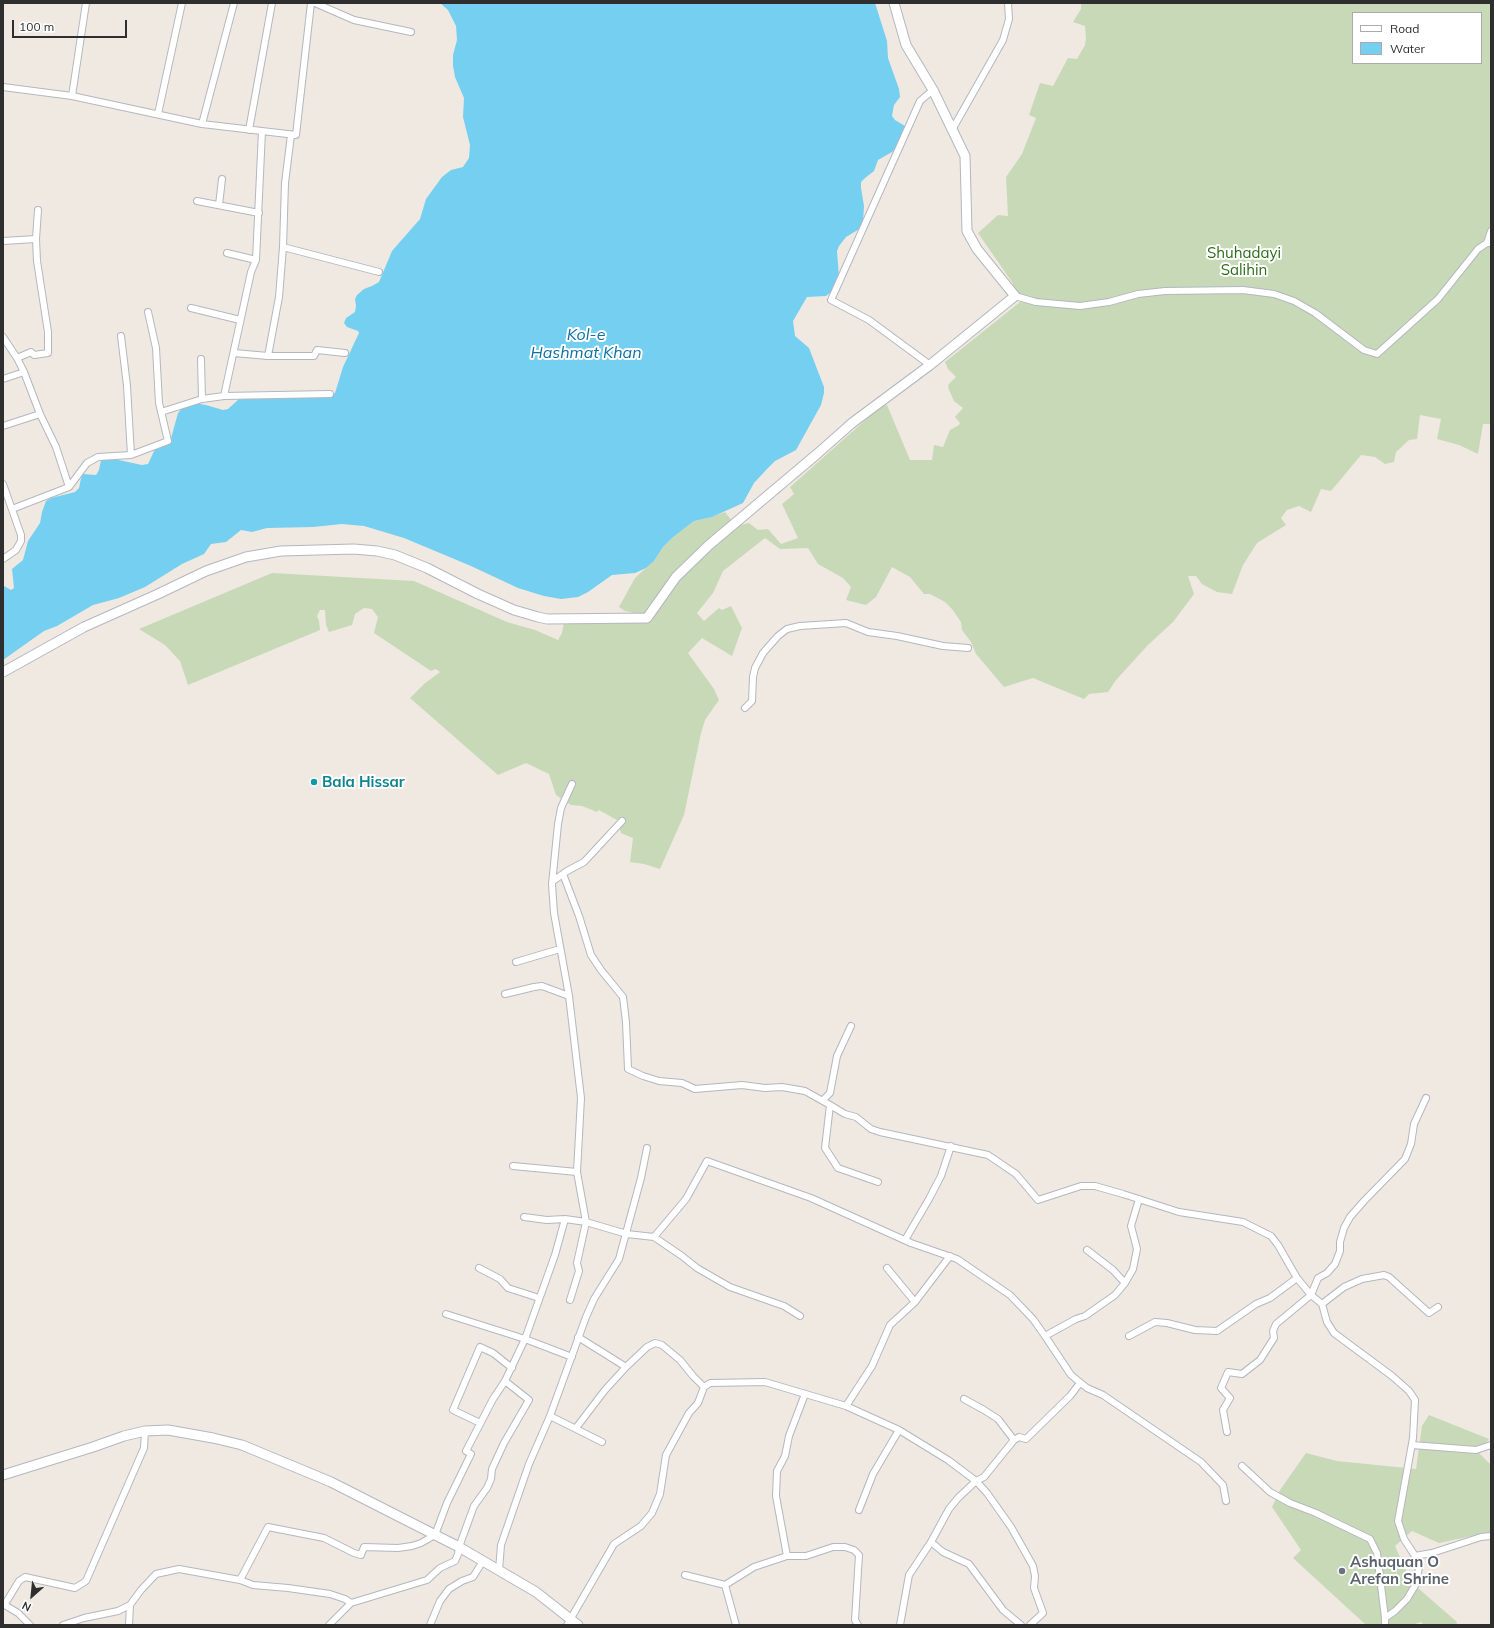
<!DOCTYPE html>
<style>
body{margin:0}
#map{position:relative;width:1494px;height:1628px;overflow:hidden;background:#efe9e1;font-family:Mulish,sans-serif}
canvas{display:block}
.frame{position:absolute;inset:0;border:4px solid #2e2e2e;pointer-events:none}
.legend{position:absolute;left:1352px;top:12px;width:130px;height:52px;box-sizing:border-box;background:#fff;border:1px solid #ababab;margin:0;padding:5px 7px;list-style:none;font-size:12px;color:#2e2e2e}
.legend li{display:flex;align-items:center;gap:8px;height:20px}
.legend b{width:20px;border:1px solid #ababab}
.north{position:absolute;left:12px;top:1576px;width:40px;height:40px;-webkit-text-stroke:3px #fff;paint-order:stroke;rotate:207deg;font-size:11px;font-weight:700;line-height:16px;text-align:center;color:#2e2e2e}
.north::after{content:'';display:block;margin:auto;width:14px;height:18px;background:#2e2e2e;clip-path:polygon(50% 0,100% 100%,50% 72%,0 100%)}
.scale{position:absolute;left:12px;top:20px;width:115px;height:18px;box-sizing:border-box;border:2px solid #2e2e2e;border-top:0;padding-left:5px;font-size:12px;line-height:14px;white-space:nowrap;color:#2e2e2e;-webkit-text-stroke:3px #fff;paint-order:stroke}
</style>
<div id="map">
<canvas width="1494" height="1628"></canvas>
<div class="frame"></div>
<ul class="legend">
<li><b style="height:5px;background:#fff"></b>Road</li>
<li><b style="height:11px;background:#75cff0"></b>Water</li>
</ul>
<div class="north">N</div>
<div class="scale">100 m</div>
</div>
<script>
const context = document.querySelector('canvas').getContext('2d');
context.lineJoin = 'round';
function paint(path, color) { context.fillStyle = color; context.fill(path, 'evenodd'); }
const toPath = rows => new Path2D(rows.map(r => 'M' + r).join(''));
function strokePath(path, color, width, dash) { context.strokeStyle = color; context.lineWidth = width; context.lineCap = dash ? 'butt' : 'round'; context.setLineDash(dash || []); context.stroke(path); }
function label(font, color, halo, rows, align = 'center') {
  context.font = font + ' Mulish,sans-serif'; context.lineWidth = 4; context.setLineDash([]); context.textBaseline = 'middle'; context.strokeStyle = halo; context.fillStyle = color; for (const [text, x, y, turn = 0] of rows) {
    context.save(); context.translate(x, y); context.rotate((+turn || 0) * Math.PI / 180); context.textAlign = isNaN(turn) ? turn : align; if (halo) context.strokeText(text, 0, 0); context.fillText(text, 0, 0); context.restore();
  }
}
paint(toPath([
 [1081,3,1491,3,1491,424,1483,424,1478,454,1459,445,1437,439,1441,419,1420,415,1417,439,1409,440,1396,452,1394,462,1385,464,1375,457,1361,455,1331,491,1321,489,1311,512,1299,506,1287,510,1281,518,1286,525,1257,543,1243,565,1232,594,1217,592,1202,584,1196,576,1188,576,1194,594,1173,622,1148,645,1116,680,1108,692,1089,694,1084,699,1033,678,1004,687,976,654,971,642,962,630,961,622,952,609,945,602,930,594,924,594,910,577,892,567,876,597,866,605,846,600,851,587,843,578,818,564,808,548,780,549,765,538,723,571,713,593,697,613,704,621,719,608,722,610,731,606,742,628,732,656,702,638,688,653,714,689,719,700,705,720,701,733,684,815,660,869,644,864,630,862,633,838,621,833,617,820,599,810,597,812,582,806,571,805,556,795,549,774,526,763,498,775,410,698,424,684,440,672,436,669,431,671,374,633,378,617,372,609,364,608,355,614,352,625,329,632,326,625,325,610,320,610,317,616,319,621,320,630,188,685,180,661,165,645,139,629,272,573,414,581,507,622,535,630,558,640,562,633,564,622,637,623,639,614,625,611,619,607,635,578,654,561,663,547,672,538,694,521,711,517,725,512,736,526,749,523,758,530,768,529,781,544,798,538,782,504,794,494,790,487,880,407,887,405,910,460,932,460,934,445,943,447,950,430,959,425,960,423,955,417,963,408,954,401,949,390,948,385,956,377,948,369,945,362,1020,302,1012,282,978,233,998,215,1008,216,1006,177,1022,154,1036,118,1029,115,1040,83,1053,86,1068,58,1077,59,1085,45,1086,38,1085,26,1073,22,1081,9],
 [1353,13,1481,13,1481,63,1353,63],
 [1429,1415,1489,1439,1479,1453,1491,1465,1491,1532,1439,1543,1412,1531,1395,1546,1411,1582,1457,1622,1456,1625,1424,1625,1421,1622,1412,1625,1366,1625,1293,1558,1301,1550,1272,1507,1280,1490,1306,1453,1337,1461,1416,1469,1422,1426]
]), '#c8d9b8');
paint(toPath([
 [440,3,875,3,887,41,888,58,899,89,900,97,894,105,892,116,895,120,905,126,901,144,892,152,878,160,874,171,865,178,861,182,861,188,864,206,863,223,861,228,846,237,839,246,837,251,839,277,831,292,826,296,807,297,793,321,795,336,809,348,824,387,824,393,821,405,796,450,775,461,767,469,754,483,743,503,712,517,694,521,672,538,663,547,654,561,646,568,635,573,612,575,588,592,578,597,561,599,544,596,518,588,471,566,404,538,364,526,342,524,313,527,267,528,252,532,241,530,226,542,211,544,204,554,182,564,145,587,119,598,93,605,57,626,44,631,3,660,3,583,4,586,11,590,14,588,12,569,23,560,28,541,40,523,42,512,46,501,51,498,75,492,79,488,82,474,96,475,99,470,101,460,114,459,142,465,148,464,155,449,165,446,170,442,178,413,183,407,194,403,206,405,223,410,228,409,239,399,254,398,269,394,307,398,330,396,335,393,343,367,359,333,358,331,347,327,344,323,346,318,355,312,356,306,355,299,357,295,364,289,372,286,379,282,392,251,420,219,426,199,442,177,451,170,463,167,469,158,470,145,463,117,464,98,455,77,453,66,453,55,457,40,456,26,448,10]
]), '#75cff0');
const street = toPath([
 [315,3,354,20,411,32],
 [3,87,72,96,202,124,296,135,311,3],
 [72,96,86,3],
 [158,114,182,3],
 [202,124,234,3],
 [249,130,272,3],
 [952,130,1003,40,1009,19,1008,3],
 [197,201,259,213],
 [219,205,222,179],
 [3,241,36,239],
 [1487,243,1491,231],
 [283,247,379,272],
 [227,253,256,260],
 [1015,296,1036,302,1080,306,1109,302,1138,294,1165,291,1243,290,1274,294,1294,301,1315,313,1364,350,1377,354,1438,299,1478,249,1487,243,1491,243],
 [191,308,240,320],
 [121,336,127,386,131,455],
 [3,337,17,358,24,372,40,414,56,447,69,487],
 [234,353,268,356,279,297,283,247,285,183,291,135],
 [268,356,314,356,317,350,345,353],
 [17,358,31,352,34,355,48,353,48,332,37,261,36,239,38,210],
 [201,359,202,399],
 [930,365,869,320,831,300,920,101,933,90],
 [3,379,24,372],
 [224,396,251,272,256,260,262,131],
 [161,412,202,399,224,396,330,394],
 [3,426,40,414],
 [3,484,21,535,21,541,16,550,3,559],
 [12,509,69,487,87,463,98,457,131,455,168,441,159,403,156,348,148,312],
 [745,708,752,701,753,677,755,668,763,653,778,636,787,629,800,626,846,623,868,632,897,636,943,646,968,648],
 [563,874,579,916,591,955,601,970,623,997,626,1022,628,1069,643,1076,659,1081,682,1083,695,1089,742,1085,765,1088,782,1087,805,1091,830,1105,825,1148,838,1168,878,1182],
 [553,881,567,871,584,862,622,821],
 [516,962,560,949],
 [505,994,534,987,542,986,569,996],
 [823,1100,830,1093,837,1056,851,1026],
 [830,1105,845,1114,856,1117,871,1129,880,1132,988,1155,1016,1174,1038,1200,1081,1186,1095,1186,1123,1194,1179,1212,1243,1222,1271,1236,1278,1245,1297,1278,1311,1295,1322,1304,1327,1322,1334,1333,1392,1376,1409,1391,1415,1400,1413,1438,1398,1521,1404,1539,1415,1556,1419,1567,1416,1584,1407,1599,1395,1611,1385,1618],
 [513,1166,577,1172],
 [524,1217,547,1220,565,1219,586,1222,627,1234,654,1237,682,1256,697,1268,730,1287,784,1306,800,1316],
 [654,1237,686,1199,707,1161,811,1198,911,1243,957,1259,1010,1295,1033,1319,1045,1336,1076,1319,1085,1316,1115,1295,1125,1283,1133,1269,1137,1249,1131,1226,1139,1199],
 [905,1240,929,1199,941,1176,951,1146],
 [1087,1250,1113,1270,1125,1283],
 [479,1268,500,1279,508,1288,539,1298],
 [887,1268,915,1302],
 [570,1300,579,1271,577,1263,586,1222,577,1172,581,1098,569,996,554,913,552,884,558,824,561,808,572,784],
 [1322,1304,1344,1287,1362,1279,1384,1275,1389,1277,1429,1313,1438,1307],
 [446,1314,525,1339,572,1357],
 [1045,1336,1071,1375,1087,1388,1103,1395,1201,1462,1223,1485,1226,1501],
 [1129,1336,1155,1322,1167,1323,1195,1330,1217,1331,1256,1304,1270,1298,1297,1278],
 [578,1337,626,1367,647,1347,655,1343,662,1345,680,1360,693,1376,704,1387],
 [805,1394,789,1436,785,1456,777,1471,776,1496,787,1556,806,1556,833,1547,845,1547,854,1550,859,1555,855,1620,858,1625],
 [964,1399,984,1410,998,1419,1014,1440],
 [846,1406,872,1366,890,1325,915,1302,950,1256],
 [550,1416,602,1442],
 [480,1423,453,1410,480,1347,493,1353,512,1368],
 [576,1428,605,1390,626,1367],
 [1227,1432,1223,1410,1230,1398,1221,1388,1228,1372,1242,1374,1260,1360,1274,1338,1273,1331,1276,1324,1311,1295,1318,1278,1327,1273,1335,1264,1340,1251,1340,1242,1344,1228,1350,1217,1364,1201,1405,1159,1411,1144,1414,1124,1426,1098],
 [1412,1445,1476,1450,1491,1445],
 [1242,1466,1270,1492,1290,1503,1316,1513,1370,1539,1377,1553,1385,1618,1385,1625],
 [859,1510,873,1474,899,1430],
 [931,1542,949,1509,958,1498,976,1481,984,1477,1014,1440,1019,1437,1026,1439,1070,1396,1080,1383],
 [1415,1556,1432,1553,1481,1537,1491,1536],
 [499,1570,501,1545,529,1464,550,1416,586,1317,594,1299,619,1259,641,1178,647,1148],
 [685,1575,725,1585,754,1567,787,1556],
 [240,1580,268,1527,324,1538,354,1553,361,1555,364,1547,398,1548,412,1546,421,1543,435,1535,447,1503,471,1454,466,1451,493,1399,505,1381,525,1339,555,1255,565,1219],
 [725,1585,736,1625],
 [3,1604,18,1613,30,1625],
 [5,1604,19,1581,25,1577,75,1588,86,1581,144,1448,145,1431],
 [63,1625,84,1618,118,1611,130,1605,141,1590,156,1574,179,1569,240,1580,253,1585,288,1588,330,1594,345,1599,351,1603],
 [129,1625,130,1605],
 [329,1625,351,1603,427,1580,440,1568,455,1561,458,1554,459,1547,474,1506,487,1488,491,1479,492,1469,504,1443,529,1400,505,1381],
 [430,1625,440,1601,449,1589,462,1581,473,1577,483,1561],
 [567,1625,614,1544,641,1526,652,1513,660,1494,666,1455,689,1413,698,1403,704,1387,710,1383,765,1382,846,1406,899,1430,948,1460,976,1481,987,1493,1011,1527,1033,1566,1035,1576,1034,1588,1043,1613,1030,1625],
 [900,1625,909,1575,931,1542,943,1552,969,1564,1003,1610,1021,1625]
]);
const secondary = toPath([
 [3,672,84,627,158,594,206,571,246,557,281,551,354,549,377,551,395,555,427,568,478,594,514,610,538,617,547,619,647,618,676,577,709,545,817,454,852,423,930,365,1015,296,977,249,967,231,965,156,933,90,906,45,894,3],
 [3,1475,93,1447,124,1436,145,1431,168,1430,213,1438,242,1445,331,1482,459,1547,536,1592,578,1625]
]);
strokePath(street, '#b4b7c1', 8);
strokePath(secondary, '#b4b7c1', 11);
strokePath(street, '#fff', 6);
strokePath(secondary, '#fff', 9);
for (const [x, y, r, color] of [
 [314,782,4,"#0f9aa8"],
 [1342,1571,4,"#6b7280"]
]) { const dot = new Path2D(); dot.arc(x, y, r, 0, 2 * Math.PI); context.fillStyle = color; context.fill(dot); strokePath(dot, '#fff', 1.5); }
label('15px', '#2c6e1b', '#fff', [
 ["Shuhadayi",1244,253],
 ["Salihin",1244,270]
]);
label('bold 15px', '#0d838f', '#fff', [
 ["Bala Hissar",322,782]
], 'left');
label('bold 15px', '#5b616d', '#fff', [
 ["Ashuquan O",1350,1562],
 ["Arefan Shrine",1350,1579]
], 'left');
label('italic 16px', '#0d6fa3', '#fff', [
 ["Kol-e",586,335],
 ["Hashmat Khan",586,353]
]);
</script>
